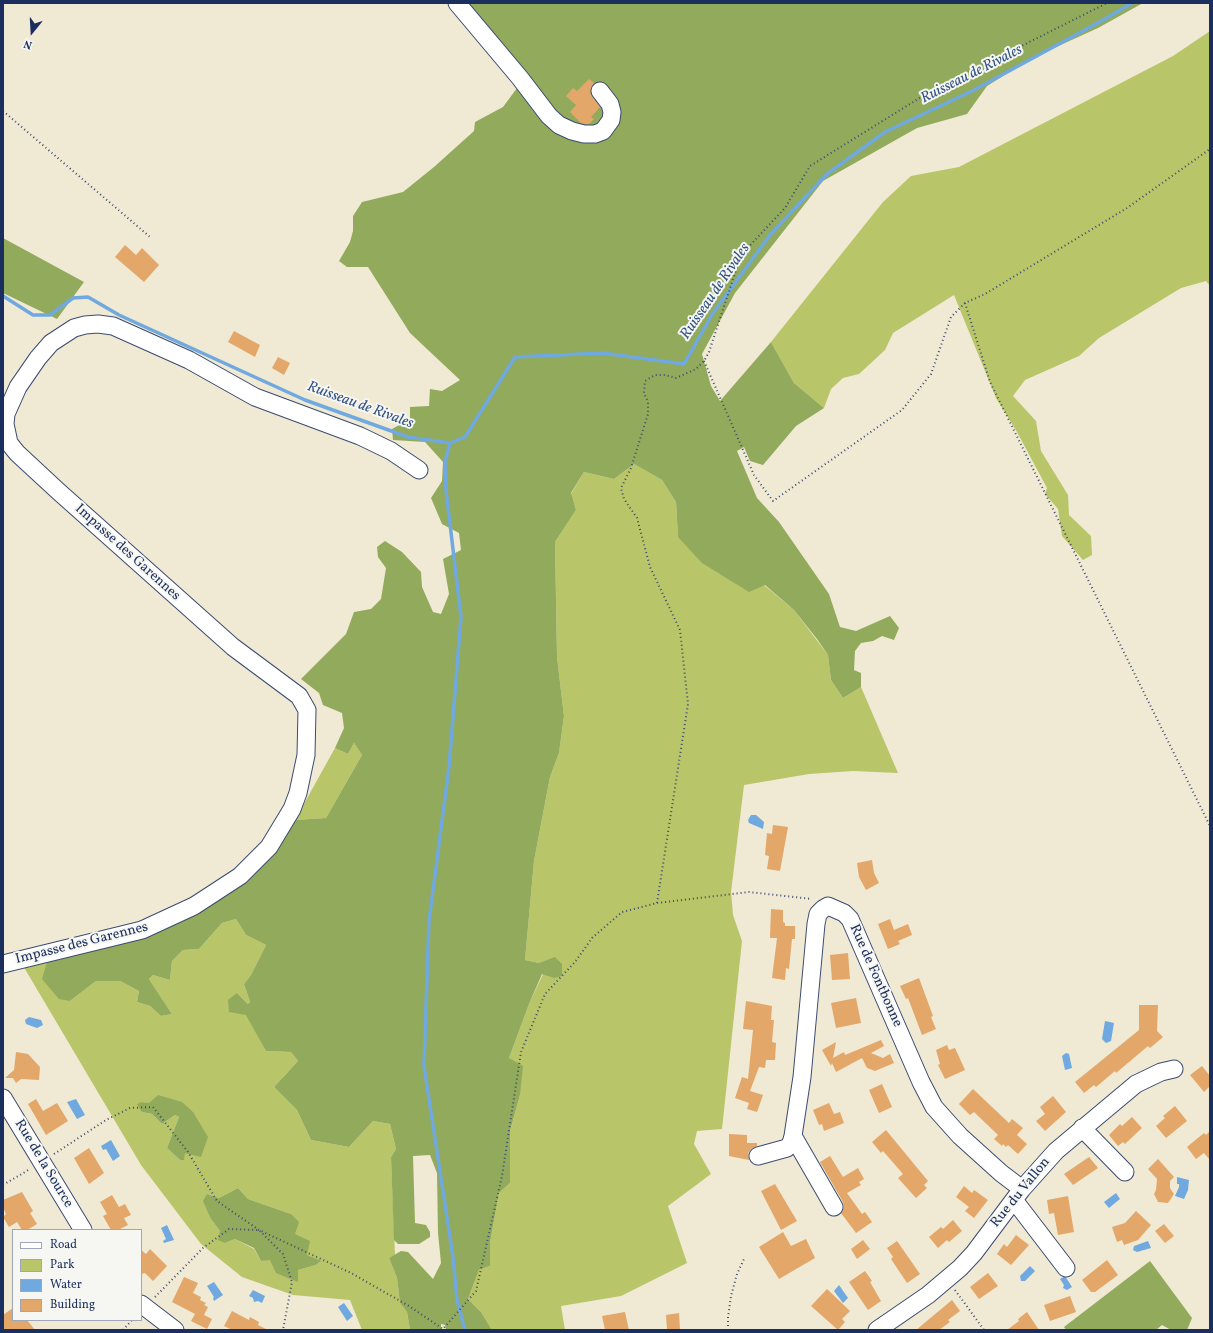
<!DOCTYPE html>
<style>
body{margin:0}
#map{position:relative;width:1213px;height:1333px;overflow:hidden;background:#f0e9d4;font-family:Vollkorn,serif}
canvas{display:block}
.frame{position:absolute;inset:0;border:4px solid #1b2f5e;pointer-events:none}
.legend{position:absolute;left:12px;top:1229px;width:130px;height:92px;box-sizing:border-box;background:#f6f6f2;border:1px solid #9ea6b7;margin:0;padding:5px 7px;list-style:none;font-size:12px;color:#1b2f5e}
.legend li{display:flex;align-items:center;gap:8px;height:20px}
.legend b{width:20px;border:1px solid #9ea6b7}
.north{position:absolute;left:12px;top:12px;width:40px;height:40px;-webkit-text-stroke:3px #f6f6f2;paint-order:stroke;rotate:198deg;font-size:11px;font-weight:700;line-height:16px;text-align:center;color:#1b2f5e}
.north::after{content:'';display:block;margin:auto;width:14px;height:18px;background:#1b2f5e;clip-path:polygon(50% 0,100% 100%,50% 72%,0 100%)}
</style>
<div id="map">
<canvas width="1213" height="1333"></canvas>
<div class="frame"></div>
<ul class="legend">
<li><b style="height:5px;background:#fff"></b>Road</li>
<li><b style="height:11px;background:#b8c568"></b>Park</li>
<li><b style="height:11px;background:#6fa9df"></b>Water</li>
<li><b style="height:11px;background:#e3a76a"></b>Building</li>
</ul>
<div class="north">N</div>
</div>
<script>
const context = document.querySelector('canvas').getContext('2d');
context.lineJoin = 'round';
function paint(path, color) { context.fillStyle = color; context.fill(path, 'evenodd'); }
const toPath = rows => new Path2D(rows.map(r => 'M' + r).join(''));
function strokePath(path, color, width, dash) { context.strokeStyle = color; context.lineWidth = width; context.lineCap = dash ? 'butt' : 'round'; context.setLineDash(dash || []); context.stroke(path); }
function label(font, color, halo, rows, align = 'center') {
  context.font = font + ' Vollkorn,serif'; context.lineWidth = 4; context.setLineDash([]); context.textBaseline = 'middle'; context.strokeStyle = halo; context.fillStyle = color; for (const [text, x, y, turn = 0] of rows) {
    context.save(); context.translate(x, y); context.rotate((+turn || 0) * Math.PI / 180); context.textAlign = isNaN(turn) ? turn : align; if (halo) context.strokeText(text, 0, 0); context.fillText(text, 0, 0); context.restore();
  }
}
paint(toPath([
 [1210,31,1210,286,1206,281,1181,288,1099,338,1079,356,1025,380,1013,396,1036,421,1041,451,1068,495,1069,515,1091,536,1092,555,1083,560,1062,536,1058,509,1045,494,1047,488,1017,432,996,398,954,295,893,333,885,350,859,374,843,378,831,389,824,408,794,383,771,342,883,202,911,176,959,167,1173,56],
 [634,464,662,480,676,502,678,537,764,585,794,610,828,655,831,680,843,698,861,687,898,773,853,771,809,774,744,785,731,892,733,915,742,941,722,1129,697,1131,694,1144,711,1174,668,1206,687,1263,621,1296,561,1306,565,1330,492,1330,481,1312,468,1299,479,1270,490,1266,490,1243,499,1193,510,1183,510,1131,520,1095,509,1058,529,1004,543,974,539,963,525,960,534,861,550,777,559,753,564,716,557,657,555,542,576,510,571,494,584,472,614,479],
 [354,743,362,755,326,818,295,820,335,748,348,754],
 [236,919,246,935,266,945,251,975,244,984,250,1002,248,1004,237,993,266,1051,291,1052,298,1061,274,1087,297,1110,311,1140,349,1147,373,1121,390,1124,396,1149,391,1157,395,1255,389,1258,397,1278,400,1303,407,1312,410,1330,362,1330,350,1300,293,1295,242,1277,201,1244,141,1165,22,964,48,959,70,1001,96,981,120,981,139,991,137,1002,150,1006,161,1016,172,1014,149,979,153,975,170,980,172,961,183,950,199,949,222,923],
 [142,1102,193,1112,184,1153,180,1160,167,1148,179,1117,175,1115,162,1124,152,1114,142,1112],
 [238,1188,248,1199,291,1214,294,1234,307,1255,320,1262,316,1265,298,1270,298,1281,270,1259,261,1261,254,1249,235,1239,225,1243,220,1231,211,1219,207,1194,219,1198]
]), '#b8c568');
paint(toPath([
 [462,3,1143,3,1098,28,1032,58,987,86,967,114,917,128,823,181,735,293,702,354,711,386,720,401,771,342,794,383,824,408,796,426,763,465,750,461,744,447,737,451,757,498,779,522,829,594,840,627,856,631,890,616,899,628,894,640,882,636,873,641,861,643,855,651,854,670,861,673,861,687,843,698,831,680,828,655,817,639,794,610,765,585,749,592,702,563,678,537,676,502,662,480,634,464,614,479,584,472,571,493,576,510,555,542,557,657,564,716,559,753,550,777,534,861,525,960,539,963,555,957,562,964,562,976,554,978,542,974,529,1004,509,1058,523,1066,520,1095,510,1131,510,1183,499,1193,490,1243,490,1266,479,1270,468,1299,481,1312,492,1330,446,1330,445,1325,441,1324,441,1330,410,1330,407,1312,400,1303,397,1278,389,1258,401,1251,408,1252,433,1279,441,1263,438,1233,437,1173,430,1155,413,1156,415,1223,426,1225,430,1232,430,1237,419,1244,398,1244,394,1240,391,1157,396,1149,390,1124,373,1121,349,1147,311,1140,297,1110,274,1087,298,1061,291,1052,266,1051,246,1015,229,1012,228,1000,237,993,248,1004,250,1002,244,984,251,975,266,945,246,935,236,919,222,923,199,949,183,950,172,961,170,980,153,975,149,979,172,1014,161,1016,150,1006,137,1002,139,991,120,981,96,981,70,1001,59,999,42,979,48,959,210,904,249,879,275,853,295,820,326,818,362,755,354,743,348,754,335,748,344,728,342,713,323,705,319,693,301,679,346,634,354,612,371,609,381,599,386,568,378,557,377,547,385,541,402,552,421,572,422,587,433,612,441,614,449,594,443,559,461,550,459,533,442,524,431,498,442,481,443,462,425,442,393,440,392,429,410,419,410,407,429,406,430,389,442,391,460,380,410,333,368,267,347,267,339,261,350,242,353,231,353,216,362,202,403,192,434,167,474,131,475,122,503,107,523,80],
 [3,238,84,282,57,319,3,293],
 [158,1095,182,1102,193,1112,208,1137,201,1157,185,1153,184,1160,180,1160,167,1148,179,1117,175,1115,162,1124,152,1114,142,1112,137,1104,142,1102,149,1103],
 [238,1188,248,1199,291,1214,299,1222,295,1234,310,1241,307,1255,321,1261,316,1265,298,1270,298,1282,276,1273,270,1260,261,1261,254,1248,235,1239,225,1243,218,1240,220,1231,211,1219,203,1201,207,1194,219,1198],
 [1150,1261,1192,1318,1187,1330,1171,1330,1162,1325,1156,1330,1066,1330,1064,1327]
]), '#92aa5c');
paint(toPath([
 [751,815,756,815,764,822,763,829,749,823,748,820],
 [29,1017,41,1020,43,1025,37,1028,26,1024,25,1020],
 [1105,1021,1114,1023,1111,1041,1106,1043,1102,1039],
 [1066,1053,1069,1054,1072,1068,1065,1070,1062,1056],
 [76,1099,85,1115,77,1119,67,1102],
 [111,1140,120,1156,113,1161,106,1149,103,1150,101,1146],
 [1177,1177,1189,1180,1188,1190,1184,1199,1175,1196,1179,1187,1179,1184,1177,1184],
 [1116,1193,1120,1199,1109,1208,1104,1202],
 [167,1225,174,1240,164,1243,163,1241,166,1239,161,1228],
 [1148,1241,1151,1248,1137,1252,1133,1250,1134,1246],
 [1030,1266,1035,1271,1025,1281,1021,1281,1020,1276],
 [1065,1276,1072,1287,1067,1290,1063,1288,1064,1285,1060,1279],
 [214,1282,223,1295,214,1301,213,1298,214,1297,207,1286],
 [839,1285,848,1298,843,1303,834,1291],
 [253,1290,265,1296,262,1303,258,1301,254,1302,253,1298,249,1296],
 [344,1303,353,1316,347,1321,338,1307]
]), '#6fa9df');
strokePath(toPath([
 [3,296,33,315,50,315,73,298,88,297,119,315,305,400,408,437,450,443,465,437,515,357,603,353,684,364,713,313,770,235,827,174,885,132,972,91,1105,19,1132,3],
 [450,443,445,462,446,490,461,617,449,767,429,921,424,1066,453,1257,457,1300,465,1330]
]), '#6fa9df', 3.5);
paint(toPath([
 [589,79,594,83,590,93,600,107,591,117,594,119,589,124,585,124,581,123,570,112,576,105,566,96,573,88,577,91],
 [125,245,136,255,142,248,159,265,144,282,115,257],
 [234,331,260,345,255,357,228,342],
 [278,357,290,363,284,375,272,368],
 [773,825,788,827,780,871,767,869,769,856,765,855,767,833,772,834],
 [872,860,874,873,879,883,866,890,859,877,857,863],
 [771,909,783,910,783,922,785,923,785,926,795,926,795,939,792,939,789,969,786,968,785,980,772,978,777,938,770,938],
 [890,919,894,930,908,924,912,935,898,941,900,944,888,949,878,924],
 [848,953,850,979,832,980,830,955],
 [919,978,933,1016,931,1017,936,1029,922,1035,908,998,906,999,900,986],
 [856,998,861,1023,836,1028,831,1003],
 [746,1001,772,1006,771,1020,774,1020,772,1042,776,1043,775,1060,766,1060,765,1068,759,1067,750,1091,763,1095,757,1112,747,1109,749,1103,735,1098,742,1077,748,1079,753,1030,743,1029],
 [1139,1005,1158,1005,1157,1031,1163,1037,1150,1048,1148,1046,1116,1073,1115,1071,1096,1087,1094,1085,1084,1093,1075,1082,1139,1030],
 [881,1040,884,1046,871,1053,883,1058,890,1054,894,1063,875,1071,867,1068,862,1058,836,1072,832,1063,831,1066,822,1050,836,1042,833,1058,844,1052,845,1055],
 [947,1045,949,1050,955,1048,965,1070,945,1079,938,1065,940,1064,936,1050],
 [16,1052,28,1054,40,1067,39,1080,21,1079,16,1083,13,1078,5,1078,14,1070],
 [1202,1066,1210,1076,1210,1086,1204,1092,1190,1075],
 [882,1084,892,1107,879,1113,869,1090],
 [973,1089,1009,1123,1012,1119,1023,1128,1017,1135,1027,1144,1018,1154,1008,1145,1006,1147,1003,1144,1002,1146,994,1139,998,1135,974,1112,970,1115,959,1104],
 [1053,1096,1066,1112,1045,1131,1036,1121,1045,1114,1040,1107],
 [36,1099,43,1111,57,1103,68,1121,46,1135,28,1104],
 [829,1103,834,1114,840,1112,844,1123,824,1131,822,1124,819,1125,813,1110],
 [1175,1106,1187,1121,1166,1138,1156,1126,1165,1118,1163,1116],
 [1132,1117,1142,1128,1125,1144,1123,1142,1118,1146,1109,1135,1120,1124,1122,1126],
 [886,1130,928,1181,924,1185,927,1188,916,1198,898,1178,903,1174,883,1151,881,1153,872,1142],
 [1210,1131,1210,1160,1204,1153,1196,1159,1187,1147,1204,1133,1206,1135],
 [729,1134,747,1135,747,1143,757,1143,757,1146,751,1149,748,1153,749,1160,729,1156],
 [89,1148,104,1173,89,1184,74,1158],
 [830,1156,843,1177,858,1168,864,1179,859,1182,861,1185,847,1193,862,1214,865,1212,872,1222,856,1233,841,1213,844,1207,843,1202,820,1162],
 [1089,1157,1098,1168,1073,1185,1064,1174],
 [1158,1159,1174,1177,1170,1181,1170,1188,1174,1194,1168,1203,1158,1202,1154,1194,1156,1190,1157,1179,1148,1169],
 [775,1184,797,1221,781,1230,761,1191],
 [964,1186,972,1193,974,1190,988,1200,974,1218,965,1211,969,1207,956,1197],
 [22,1192,33,1211,30,1213,37,1224,27,1230,22,1230,17,1222,9,1227,3,1217,6,1214,3,1207,3,1200],
 [112,1195,119,1207,125,1204,131,1215,124,1218,128,1225,118,1230,111,1230,103,1216,107,1214,100,1202],
 [1068,1196,1074,1232,1058,1235,1054,1213,1049,1214,1047,1200],
 [1136,1211,1151,1225,1138,1240,1124,1245,1122,1240,1117,1242,1112,1227,1125,1223],
 [953,1220,962,1231,949,1242,947,1240,938,1248,929,1237,941,1227,943,1229],
 [1164,1224,1174,1236,1165,1243,1155,1231],
 [783,1232,791,1246,806,1239,815,1258,779,1279,759,1247],
 [1016,1235,1029,1245,1011,1265,997,1254,1004,1244,1007,1247],
 [863,1240,870,1249,857,1259,851,1249],
 [897,1241,920,1274,907,1283,891,1259,893,1257,887,1248],
 [150,1249,167,1266,153,1281,145,1273,141,1274,141,1250,146,1254],
 [1107,1260,1118,1275,1095,1292,1091,1292,1082,1280],
 [865,1271,872,1281,870,1282,881,1301,868,1310,849,1282],
 [988,1273,998,1286,979,1299,970,1287],
 [184,1277,198,1283,193,1293,201,1297,200,1300,206,1303,204,1305,208,1307,204,1315,212,1319,207,1329,191,1321,195,1314,172,1302],
 [827,1289,850,1311,842,1319,845,1322,838,1330,811,1306],
 [1070,1296,1076,1312,1050,1321,1044,1305],
 [952,1300,960,1311,948,1320,950,1322,939,1330,916,1330],
 [13,1308,13,1320,27,1320,35,1330,3,1330,3,1315],
 [232,1311,249,1320,250,1317,259,1322,258,1325,268,1330,232,1330,224,1326],
 [625,1312,629,1330,605,1330,602,1316],
 [1027,1312,1039,1330,1007,1330,1019,1321,1018,1319],
 [679,1313,680,1330,667,1330,666,1315]
]), '#e3a76a');
const minor = toPath([
 [457,3,520,78,549,116,559,125,572,131,584,134,595,134,603,131,611,120,612,112,610,104,600,91],
 [3,964,142,930,194,906,240,876,269,847,292,809,298,793,306,755,307,710,299,696,233,647,58,491,17,453,9,443,5,424,6,414,18,387,38,358,51,343,74,328,85,325,98,324,113,326,189,360,255,397,360,436,391,451,419,470],
 [3,1098,83,1230],
 [1082,1128,1125,1172],
 [758,1156,787,1148,791,1143,793,1136],
 [1014,1200,1066,1268],
 [834,1207,793,1136,802,1077,816,924,818,914,823,909,828,906,844,913,850,919,921,1082,934,1107,960,1136,1001,1173,1022,1189],
 [141,1304,175,1330],
 [877,1330,928,1295,960,1268,974,1253,1022,1189,1056,1151,1136,1084,1161,1072,1174,1069]
]);
strokePath(minor, '#3b4b70', 19);
strokePath(toPath([
 [3,111,150,237],
 [965,303,990,382,1210,826],
 [704,361,754,475,773,501,902,410,931,374,951,317,965,303,985,294,1127,208,1210,149],
 [657,903,688,704,680,630,650,567,637,518,624,499,621,488,631,468,648,414,648,402,644,393,645,381,655,375,665,375,676,378,696,369,704,361,709,352,741,255,785,208,810,166,926,94,1107,3],
 [54,1154,106,1120,130,1108,153,1107,188,1152,217,1201,259,1230,351,1273,409,1306,443,1329,476,1291,502,1176,521,1052,545,994,575,962,592,938,622,912,657,903,749,892,812,899],
 [3,1185,30,1169],
 [955,1290,984,1330],
 [155,1297,203,1248,229,1229,259,1230,283,1254,292,1282,283,1330],
 [123,1330,132,1320],
 [728,1330,728,1317,731,1296,737,1274,745,1257]
]), '#3b4b70', 2, [1, 3]);
strokePath(minor, '#fff', 17);
label('14px', '#1b2f5e', '#f6f6f2', [
 ["Impasse des Garennes",127,553,42],
 ["Impasse des Garennes",82,944,-14],
 ["Rue de Fontbonne",875,976,66],
 ["Rue de la Source",43,1164,59],
 ["Rue du Vallon",1021,1193,-51]
]);
label('italic 15px', '#345485', '#f6f6f2', [
 ["Ruisseau de Rivales",972,75,-27],
 ["Ruisseau de Rivales",716,292,-56],
 ["Ruisseau de Rivales",360,406,20]
]);
</script>
